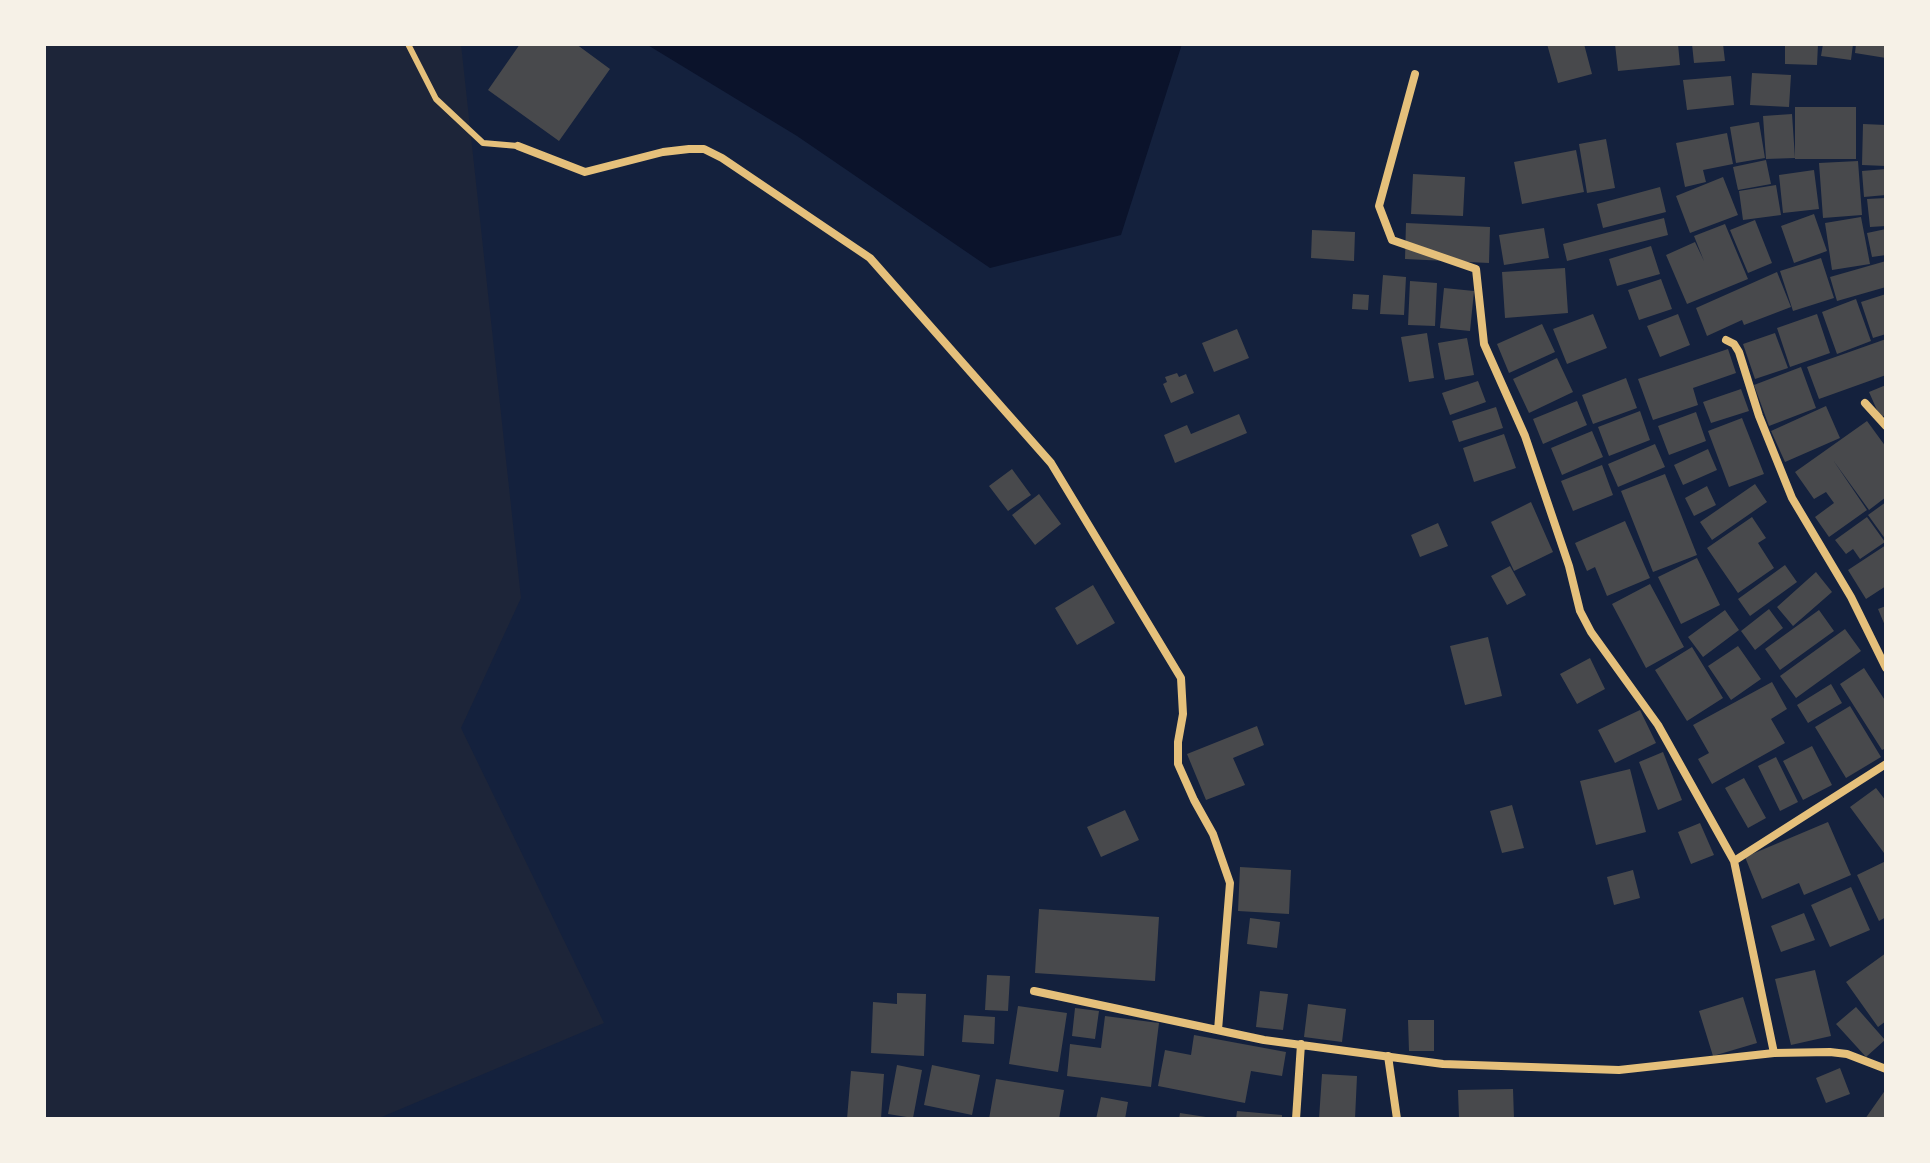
<!DOCTYPE html>
<style>
body{margin:0}
#map{position:relative;width:1930px;height:1163px;overflow:hidden;background:#14213d;font-family:"Open Sans",sans-serif}
canvas{display:block}
.frame{position:absolute;inset:0;border:46px solid #f6f1e7;pointer-events:none}
</style>
<div id="map">
<canvas width="1930" height="1163"></canvas>
<div class="frame"></div>
</div>
<script>
const context = document.querySelector('canvas').getContext('2d');
context.lineJoin = 'round';
function paint(path, color) { context.fillStyle = color; context.fill(path, 'evenodd'); }
const toPath = rows => new Path2D(rows.map(r => 'M' + r).join(''));
function strokePath(path, color, width, dash) { context.strokeStyle = color; context.lineWidth = width; context.lineCap = dash ? 'butt' : 'round'; context.setLineDash(dash || []); context.stroke(path); }
paint(toPath([
 [44,44,461,44,521,598,461,728,604,1023,377,1119,44,1119]
]), '#1d2539');
paint(toPath([
 [646,44,1182,44,1121,235,990,268,797,136]
]), '#0b132b');
paint(toPath([
 [520,44,576,44,610,69,559,141,488,90],
 [1547,44,1584,44,1592,74,1558,83],
 [1615,44,1678,44,1680,65,1618,71],
 [1692,44,1723,44,1725,61,1694,63],
 [1785,44,1818,44,1817,65,1785,64],
 [1823,44,1853,44,1851,60,1821,56],
 [1856,44,1886,44,1886,58,1855,53],
 [1752,73,1791,75,1789,107,1750,105],
 [1731,76,1734,105,1687,110,1683,80],
 [1795,107,1856,107,1856,159,1795,159],
 [1792,114,1795,158,1766,159,1763,116],
 [1759,122,1765,158,1736,163,1730,127],
 [1863,124,1886,125,1886,166,1862,165],
 [1727,133,1733,164,1703,170,1706,182,1685,187,1676,143],
 [1606,139,1615,188,1587,193,1579,144],
 [1576,150,1584,192,1522,204,1514,162],
 [1766,160,1771,184,1738,190,1733,167],
 [1858,161,1862,215,1823,218,1819,163],
 [1886,169,1886,195,1864,197,1862,171],
 [1814,170,1819,209,1783,213,1779,175],
 [1413,174,1465,177,1463,216,1411,214],
 [1723,177,1738,215,1690,233,1676,196],
 [1776,185,1781,215,1743,220,1739,191],
 [1660,187,1666,212,1603,228,1597,204],
 [1886,198,1886,226,1870,227,1867,199],
 [1814,214,1827,251,1794,263,1781,226],
 [1861,217,1870,264,1832,270,1825,223],
 [1664,218,1668,235,1567,261,1563,244],
 [1755,220,1772,263,1748,273,1730,230],
 [1406,223,1490,227,1489,263,1405,259],
 [1725,224,1748,279,1687,304,1666,255,1695,242,1704,261,1694,236],
 [1544,228,1549,258,1504,265,1499,235],
 [1886,229,1886,255,1872,257,1867,233],
 [1312,230,1355,232,1354,261,1311,258],
 [1651,246,1660,274,1617,286,1609,259],
 [1821,258,1834,298,1793,311,1780,271],
 [1886,261,1886,287,1837,301,1830,277],
 [1565,268,1568,313,1505,318,1502,272],
 [1777,272,1791,307,1744,325,1742,320,1707,336,1696,308],
 [1383,275,1406,277,1404,315,1380,314],
 [1661,279,1672,309,1639,320,1628,290],
 [1410,281,1437,283,1435,326,1408,325],
 [1444,288,1474,291,1470,331,1440,328],
 [1353,294,1369,295,1368,310,1352,309],
 [1886,294,1886,334,1873,338,1861,302],
 [1856,299,1871,341,1837,354,1822,312],
 [1593,314,1607,348,1567,364,1553,329],
 [1678,314,1690,345,1660,357,1647,326],
 [1817,314,1830,353,1790,367,1777,328],
 [1542,324,1555,352,1509,373,1497,344],
 [1237,329,1249,358,1214,372,1202,343],
 [1427,333,1434,378,1409,382,1401,337],
 [1775,333,1788,368,1755,379,1743,344],
 [1467,338,1474,375,1445,380,1438,343],
 [1886,339,1886,375,1819,399,1807,367],
 [1728,349,1736,373,1693,388,1698,405,1653,420,1638,379],
 [1557,358,1573,392,1529,413,1513,379],
 [1801,367,1816,408,1769,426,1754,385],
 [1177,373,1179,377,1186,374,1194,393,1171,403,1163,384,1167,382,1165,377],
 [1626,378,1637,408,1593,424,1582,395],
 [1478,381,1486,402,1450,415,1442,393],
 [1886,385,1886,415,1880,417,1869,392],
 [1741,389,1749,411,1711,423,1703,402],
 [1577,401,1587,425,1543,444,1533,419],
 [1826,406,1840,438,1785,462,1771,431],
 [1496,407,1503,428,1459,442,1452,421],
 [1640,411,1650,440,1609,456,1598,427],
 [1696,412,1706,441,1669,455,1658,426],
 [1239,414,1247,433,1175,463,1164,435,1187,425,1191,434],
 [1742,418,1764,474,1729,487,1708,431],
 [1867,421,1886,447,1886,497,1869,510,1833,460,1867,510,1829,537,1815,517,1834,503,1826,492,1814,499,1795,472],
 [1592,431,1603,457,1562,475,1551,448],
 [1504,434,1516,468,1474,482,1463,448],
 [1655,444,1665,467,1618,487,1608,464],
 [1708,449,1717,470,1683,485,1674,465],
 [1602,465,1613,495,1573,511,1561,481],
 [1012,469,1031,495,1008,511,989,486],
 [1665,474,1697,555,1653,572,1621,491],
 [1755,484,1767,502,1712,540,1700,522],
 [1707,486,1716,505,1694,516,1685,498],
 [1039,494,1061,524,1035,545,1012,515],
 [1531,502,1553,552,1514,571,1491,522],
 [1886,502,1886,540,1868,515],
 [1752,517,1766,538,1758,543,1774,568,1738,593,1707,548],
 [1867,517,1885,542,1860,559,1853,549,1846,554,1835,540],
 [1625,521,1650,578,1607,596,1595,567,1587,571,1575,543],
 [1438,523,1448,546,1420,557,1411,535],
 [1886,545,1886,586,1866,599,1848,570],
 [1697,558,1720,605,1681,624,1658,577],
 [1785,565,1797,582,1750,616,1738,599],
 [1510,566,1526,595,1507,605,1491,576],
 [1816,572,1832,592,1793,626,1777,607],
 [1650,584,1684,647,1646,668,1612,604],
 [1093,585,1115,623,1077,645,1055,608],
 [1886,606,1886,628,1878,609],
 [1769,609,1783,628,1755,650,1741,631],
 [1725,610,1739,630,1703,657,1688,637],
 [1819,610,1834,631,1780,670,1765,649],
 [1845,629,1861,651,1796,698,1780,676],
 [1488,637,1502,696,1465,705,1450,646],
 [1738,646,1761,679,1731,700,1708,666],
 [1692,647,1723,698,1687,721,1655,670],
 [1590,658,1605,689,1577,704,1560,674],
 [1864,668,1886,702,1886,748,1882,750,1840,684],
 [1772,682,1787,709,1771,719,1785,743,1712,784,1698,759,1709,753,1693,725],
 [1831,684,1842,703,1808,723,1797,705],
 [1850,706,1881,757,1846,778,1815,727],
 [1640,710,1656,743,1615,763,1598,730],
 [1257,726,1264,745,1233,758,1245,785,1206,800,1187,754],
 [1812,746,1832,785,1803,800,1783,761],
 [1663,752,1682,800,1658,810,1639,762],
 [1776,757,1798,802,1780,811,1758,766],
 [1630,769,1646,832,1596,845,1580,781],
 [1744,778,1766,818,1748,828,1725,788],
 [1876,788,1886,801,1886,851,1884,853,1850,807],
 [1512,805,1524,848,1502,853,1490,811],
 [1125,810,1139,840,1101,857,1087,827],
 [1828,822,1851,875,1804,895,1799,883,1762,899,1745,857],
 [1700,823,1714,855,1691,864,1678,832],
 [1886,861,1886,917,1879,921,1857,875],
 [1240,867,1291,870,1289,914,1238,911],
 [1633,870,1640,898,1614,905,1607,877],
 [1851,887,1870,930,1830,947,1811,905],
 [1039,909,1159,917,1155,981,1035,973],
 [1804,913,1815,940,1781,952,1771,926],
 [1250,918,1280,922,1277,948,1247,944],
 [1886,953,1886,1021,1878,1027,1846,982],
 [1815,970,1831,1036,1791,1045,1775,979],
 [987,975,1010,976,1008,1011,985,1010],
 [1260,991,1288,994,1283,1030,1256,1027],
 [897,993,926,994,924,1056,871,1053,873,1002,897,1004],
 [1743,997,1757,1043,1713,1056,1699,1011],
 [1308,1004,1346,1009,1342,1042,1304,1037],
 [1018,1006,1067,1013,1058,1072,1009,1064],
 [1856,1007,1885,1040,1866,1057,1836,1024],
 [1075,1008,1099,1011,1095,1039,1072,1036],
 [964,1015,995,1017,994,1044,962,1042],
 [1105,1016,1159,1023,1151,1087,1067,1076,1070,1044,1101,1048],
 [1408,1020,1434,1020,1434,1051,1409,1051],
 [1194,1035,1286,1052,1282,1076,1251,1071,1245,1103,1158,1086,1165,1050,1191,1055],
 [897,1065,922,1070,913,1118,888,1114],
 [932,1065,980,1075,972,1115,924,1105],
 [1840,1068,1850,1094,1826,1103,1816,1078],
 [851,1071,884,1074,881,1119,847,1119],
 [1322,1074,1357,1076,1355,1119,1319,1119],
 [996,1079,1064,1090,1059,1119,989,1119],
 [1513,1089,1514,1119,1459,1119,1458,1090],
 [1886,1089,1886,1119,1865,1119],
 [1101,1097,1128,1102,1125,1119,1096,1119],
 [1237,1111,1282,1115,1282,1119,1236,1119],
 [1180,1113,1206,1117,1206,1119,1179,1119]
]), '#48494c');
strokePath(toPath([
 [408,44,436,99,483,143,518,146]
]), '#e5c07b', 6);
strokePath(toPath([
 [1415,74,1379,206,1392,240,1476,269,1484,344,1525,436,1569,566,1580,611,1591,632,1658,725,1734,861,1774,1053],
 [518,146,585,172,663,152,689,149,704,149,722,158,870,258,1051,463,1181,678,1183,714,1178,742,1178,764,1194,800,1213,834,1230,883,1218,1030],
 [1726,340,1734,344,1739,352,1759,416,1792,498,1851,597,1886,668],
 [1865,403,1886,426],
 [1734,861,1886,764],
 [1034,991,1264,1040,1443,1064,1619,1070,1774,1053,1830,1052,1847,1054,1886,1069],
 [1388,1056,1397,1119],
 [1296,1119,1301,1044]
]), '#e5c07b', 8);
</script>
